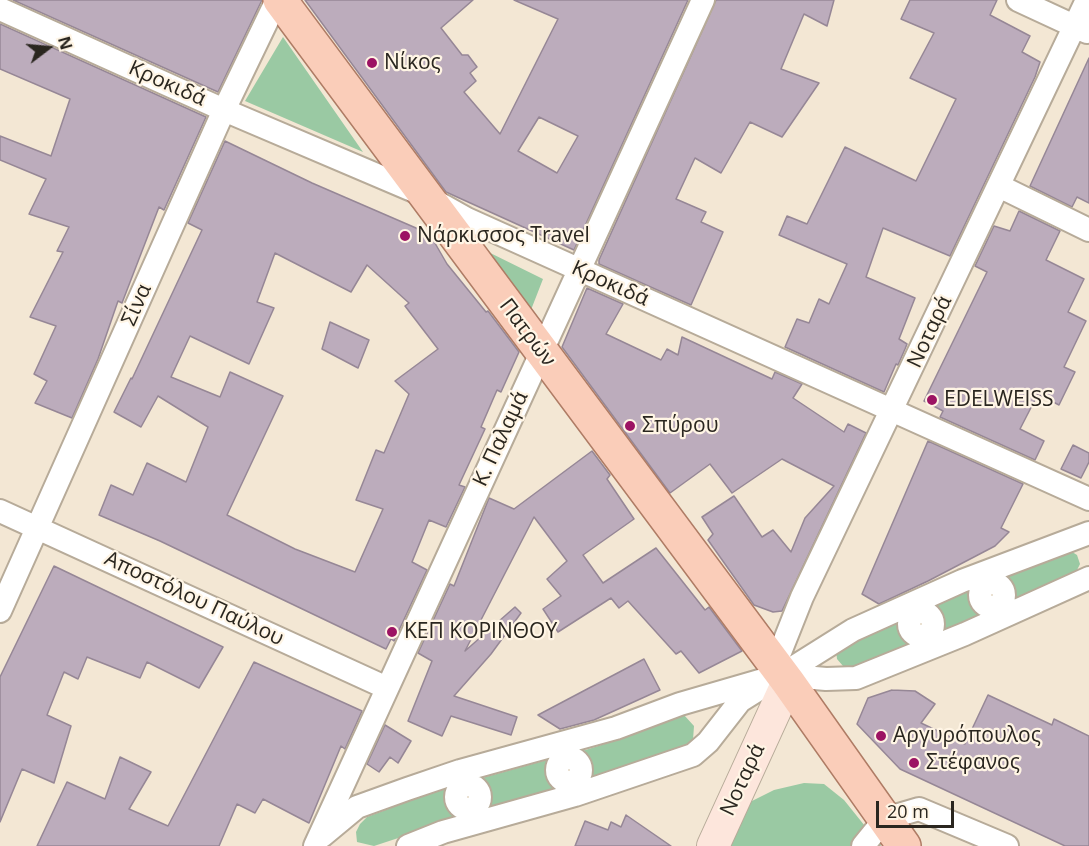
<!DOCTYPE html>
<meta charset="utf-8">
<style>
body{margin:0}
#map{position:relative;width:1089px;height:846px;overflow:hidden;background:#f3e7d4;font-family:"Open Sans",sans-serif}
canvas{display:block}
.north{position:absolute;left:18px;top:18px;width:60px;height:60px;-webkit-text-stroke:4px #fff5e5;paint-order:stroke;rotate:74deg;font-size:16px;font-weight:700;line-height:24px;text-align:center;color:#2a261f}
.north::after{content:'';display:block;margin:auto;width:21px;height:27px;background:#2a261f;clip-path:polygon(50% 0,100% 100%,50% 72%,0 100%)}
.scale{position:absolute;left:876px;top:801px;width:78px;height:27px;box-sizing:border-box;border:3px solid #2a261f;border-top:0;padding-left:8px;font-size:18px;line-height:21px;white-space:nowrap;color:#2a261f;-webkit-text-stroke:4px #fff5e5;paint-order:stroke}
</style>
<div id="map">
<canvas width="1089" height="846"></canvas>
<div class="north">N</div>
<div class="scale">20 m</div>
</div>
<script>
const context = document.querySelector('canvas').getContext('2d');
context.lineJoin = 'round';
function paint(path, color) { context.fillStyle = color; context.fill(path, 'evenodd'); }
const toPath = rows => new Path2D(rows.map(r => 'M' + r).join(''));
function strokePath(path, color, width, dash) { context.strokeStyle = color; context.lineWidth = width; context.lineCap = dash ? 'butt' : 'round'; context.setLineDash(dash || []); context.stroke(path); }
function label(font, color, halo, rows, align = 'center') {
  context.font = font + ' "Open Sans",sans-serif'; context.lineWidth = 4.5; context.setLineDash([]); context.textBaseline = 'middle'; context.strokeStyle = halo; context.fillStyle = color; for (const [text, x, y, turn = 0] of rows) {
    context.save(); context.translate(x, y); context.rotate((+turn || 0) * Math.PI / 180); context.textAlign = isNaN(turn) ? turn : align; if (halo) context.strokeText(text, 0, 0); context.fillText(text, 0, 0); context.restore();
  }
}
paint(toPath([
 [283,37,363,152,245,101],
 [470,243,543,279,529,315],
 [1069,550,1077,555,1080,564,1077,570,1067,578,1012,600,1015,590,1010,580,1003,576],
 [975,587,974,596,984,612,942,631,940,617,931,604],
 [902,616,903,633,913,645,852,668,843,666,837,659,836,650],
 [678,714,684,715,694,726,693,740,684,748,587,781,588,765,576,753,617,740],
 [554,758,551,775,563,787,480,810,486,790,480,783,471,781],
 [457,783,452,795,453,804,465,816,374,846,357,842,356,832,360,824,367,817],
 [804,783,824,784,844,800,881,846,724,846,742,806,774,790]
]), '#9ac9a3');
const building = toPath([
 [13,0,262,0,218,92,13,0],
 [305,0,473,0,441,28,462,55,468,55,477,67,470,73,476,81,464,92,500,134,558,19,514,0,688,0,574,250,446,192,305,0],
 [539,117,578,136,557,173,518,151,539,117],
 [716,0,834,0,827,26,804,14,781,69,819,83,782,137,750,122,721,173,695,158,676,199,706,212,701,222,723,232,691,305,599,264,599,260,716,0],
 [910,0,997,0,990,15,1030,36,1022,52,1040,62,1035,77,950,256,883,228,866,277,915,298,899,339,907,344,905,349,898,365,896,364,884,392,785,347,797,319,809,323,819,299,829,304,847,264,779,235,787,216,807,224,845,147,916,181,956,99,910,78,934,33,901,19,910,0],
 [0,24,206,117,164,210,159,207,122,303,118,301,98,359,72,418,35,403,47,381,34,374,56,326,30,317,63,252,57,251,69,227,29,214,46,179,0,160,0,136,51,156,70,99,0,69,0,24],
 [1089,58,1089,203,1077,197,1072,207,1030,186,1089,58],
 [225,141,312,183,416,228,432,238,447,264,486,312,488,311,519,352,501,392,497,390,481,427,485,429,459,485,465,487,446,527,429,520,412,562,427,570,394,641,391,639,386,649,160,541,99,515,111,485,133,495,147,463,186,482,208,427,158,396,141,427,114,412,131,378,132,379,202,230,188,223,225,141],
 [275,253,351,292,367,265,409,303,405,306,438,349,395,381,409,394,384,453,376,450,356,500,383,509,355,572,295,549,227,515,283,396,230,372,220,397,171,377,190,336,249,364,274,308,257,302,275,253],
 [1019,211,1060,231,1046,260,1084,279,1068,312,1086,321,1064,367,1075,372,1059,405,1038,394,1020,429,1044,441,1035,460,940,417,943,411,924,401,987,272,975,266,994,226,1010,231,1019,211],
 [587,288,623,304,606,334,661,360,667,349,678,355,682,337,772,379,775,372,802,384,793,398,844,432,848,424,866,433,782,611,773,612,754,605,708,540,713,534,702,517,734,496,762,537,773,530,791,552,805,518,834,486,782,459,732,493,710,464,670,493,562,347,587,288],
 [330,322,369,340,358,368,322,349,330,322],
 [928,441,1023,484,1001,528,1009,532,995,546,928,581,879,604,862,594,928,441],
 [1073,445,1089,453,1089,462,1081,478,1061,469,1073,445],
 [592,451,610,475,607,479,634,519,583,555,603,583,656,548,705,610,709,607,742,651,699,673,681,651,676,654,628,601,619,608,611,598,558,632,543,609,561,596,547,579,567,561,534,517,465,651,515,607,521,613,491,654,454,696,517,717,511,735,451,716,442,736,408,721,432,661,418,653,450,584,454,586,489,498,514,509,592,451],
 [54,566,223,647,199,688,147,662,140,678,87,657,78,679,64,672,47,715,71,726,54,783,22,769,0,822,0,677,54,566],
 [644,659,660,690,594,720,560,729,538,715,644,659],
 [254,662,362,711,345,749,341,746,309,823,263,799,255,813,237,804,219,846,37,846,67,782,105,799,120,757,151,772,129,809,168,826,254,662],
 [892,690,915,691,935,704,921,723,965,744,988,695,1052,725,1054,719,1089,736,1089,846,1065,846,900,769,857,724,868,698,892,690],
 [385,725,411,741,398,763,390,757,379,772,367,764,385,725],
 [626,815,671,846,575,846,585,821,608,830,611,822,621,827,626,815]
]);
paint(building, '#bcacbc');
strokePath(building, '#968796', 1.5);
const street = toPath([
 [1018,0,1087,32],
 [0,9,224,110,426,196,467,219,1089,499],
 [999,186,1089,230],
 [0,511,387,688],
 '980 595a12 12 0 1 1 24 0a12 12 0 1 1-24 0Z',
 [0,611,224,110,277,0],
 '909 624a12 12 0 1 1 24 0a12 12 0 1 1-24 0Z',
 [775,665,802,597,1087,0],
 '557 770a12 12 0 1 1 24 0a12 12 0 1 1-24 0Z',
 '456 797a12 12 0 1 1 24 0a12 12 0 1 1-24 0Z',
 [322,836,357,807,407,789,460,771,616,728,680,704,780,675,826,679,856,678,965,634,1089,578],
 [315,846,703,0],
 [408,846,443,832,575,795,693,755,708,742,740,701,853,630,962,581,1089,533],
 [863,846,885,819,919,809,1007,846]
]);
const secondary = toPath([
 [713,846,788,682]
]);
const primary = toPath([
 [280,0,788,682,904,846]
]);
strokePath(street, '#b7ab99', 26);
strokePath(secondary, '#b7ab99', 34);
strokePath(primary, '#af7c65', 36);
strokePath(street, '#fff', 22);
strokePath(secondary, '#fde6dc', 32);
strokePath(primary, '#facdb9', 33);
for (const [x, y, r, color] of [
 [372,63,6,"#9c1363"],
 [405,236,6,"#9c1363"],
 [932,400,6,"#9c1363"],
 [630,426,6,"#9c1363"],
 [392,632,6,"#9c1363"],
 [881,736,6,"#9c1363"],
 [914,763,6,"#9c1363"]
]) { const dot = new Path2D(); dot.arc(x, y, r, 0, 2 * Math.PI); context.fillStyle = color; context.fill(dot); strokePath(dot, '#fff5e5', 2); }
label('21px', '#2a261f', '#fff5e5', [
 ["Νίκος",384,63],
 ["Νάρκισσος Travel",417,236],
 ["EDELWEISS",944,400],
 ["Σπύρου",642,426],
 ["ΚΕΠ ΚΟΡΙΝΘΟΥ",404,632],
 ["Αργυρόπουλος",893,736],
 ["Στέφανος",926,763]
], 'left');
label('21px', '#2a261f', '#fff5e5', [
 ["Κροκιδά",167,84,24],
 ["Κροκιδά",610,284,24],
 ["Σίνα",137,305,-66],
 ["Νοταρά",930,332,-65],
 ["Πατρών",527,333,53],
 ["Κ. Παλαμά",501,439,-65],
 ["Αποστόλου Παύλου",194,599,25],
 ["Νοταρά",743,780,-65]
]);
</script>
